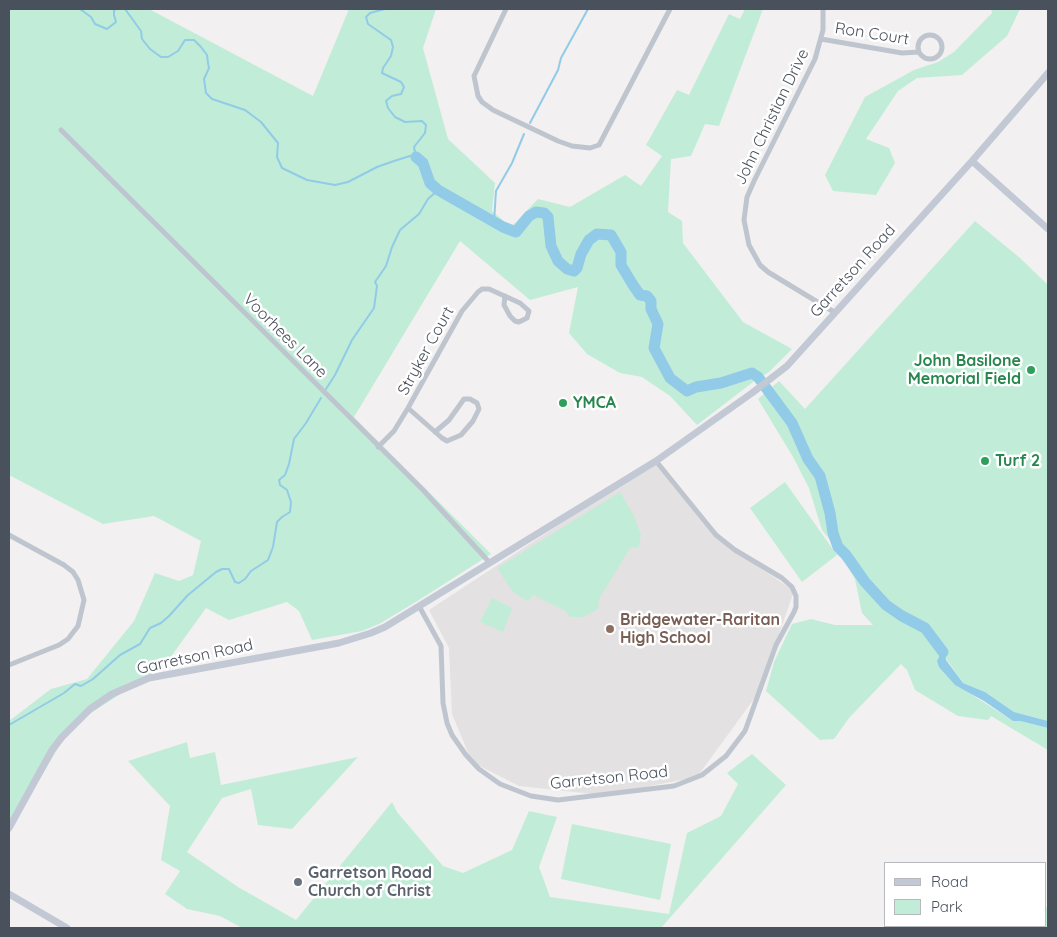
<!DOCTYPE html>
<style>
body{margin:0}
#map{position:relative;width:1057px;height:937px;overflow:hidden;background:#f2f0f0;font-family:Quicksand,sans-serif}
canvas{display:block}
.frame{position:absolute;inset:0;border:10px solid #49515c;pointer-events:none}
.legend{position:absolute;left:884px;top:862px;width:162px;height:65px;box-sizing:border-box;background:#fff;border:1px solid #b6b9be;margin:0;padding:6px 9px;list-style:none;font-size:15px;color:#49515c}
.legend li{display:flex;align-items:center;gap:10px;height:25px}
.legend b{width:25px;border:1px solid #b6b9be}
</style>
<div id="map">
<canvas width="1057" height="937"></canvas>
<div class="frame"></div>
<ul class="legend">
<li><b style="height:6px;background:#c2c9d5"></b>Road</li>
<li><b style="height:14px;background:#c1edd8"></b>Park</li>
</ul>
</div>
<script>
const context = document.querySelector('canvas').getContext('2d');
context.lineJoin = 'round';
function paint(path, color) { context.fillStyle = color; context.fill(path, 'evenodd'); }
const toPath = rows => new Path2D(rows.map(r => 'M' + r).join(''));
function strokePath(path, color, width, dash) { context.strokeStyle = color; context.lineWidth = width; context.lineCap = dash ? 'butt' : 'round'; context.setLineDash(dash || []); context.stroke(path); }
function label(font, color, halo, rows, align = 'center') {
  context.font = font + ' Quicksand,sans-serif'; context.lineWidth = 5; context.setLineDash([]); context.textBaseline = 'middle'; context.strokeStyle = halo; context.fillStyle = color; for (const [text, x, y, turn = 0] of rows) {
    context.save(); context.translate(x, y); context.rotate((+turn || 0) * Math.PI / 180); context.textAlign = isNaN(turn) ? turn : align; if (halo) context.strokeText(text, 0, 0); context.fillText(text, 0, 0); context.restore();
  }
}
paint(toPath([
 [656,461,729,546,794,591,759,692,697,777,602,795,519,786,472,762,452,714,449,648,429,610]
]), '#e3e1e1');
paint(toPath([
 [9,9,149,9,313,96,349,9,436,9,423,48,448,139,495,183,492,211,511,227,538,199,570,207,625,175,641,186,662,156,646,145,677,90,689,95,729,14,740,19,745,9,763,9,719,126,705,124,691,156,671,159,668,212,682,221,683,243,743,322,792,349,769,372,753,382,697,425,670,396,642,377,620,373,587,354,569,333,578,287,530,300,460,241,354,417,491,554,419,600,379,624,362,631,312,640,299,611,287,602,229,620,206,608,165,665,71,726,12,826,9,824,9,721,51,689,87,679,134,621,155,573,179,581,193,575,201,541,154,516,103,524,9,475],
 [991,9,1020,9,1007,36,962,75,917,78,898,91,866,139,889,148,895,163,876,195,833,191,825,175,865,97,914,70,938,62,954,52,992,13],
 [975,221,1020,258,1048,285,1048,721,1014,712,985,692,963,683,938,647,941,652,937,661,974,696,1013,721,1020,721,1048,728,1048,750,991,716,988,720,958,716,915,690,907,670,901,664,849,718,834,739,820,740,766,691,774,662,792,624,811,619,835,625,873,625,862,613,855,579,839,552,822,530,809,488,793,457,758,399,779,381,805,409],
 [785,482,837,555,802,582,750,508],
 [620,492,635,518,641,535,639,547,630,548,599,599,598,609,583,617,570,617,566,611,533,595,528,601,513,592,497,568],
 [492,598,512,608,503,632,480,622],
 [187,742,190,758,215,752,221,785,358,757,292,829,258,825,251,789,222,798,187,852,238,887,296,920,392,802,397,812,443,866,463,873,512,850,529,811,557,817,539,867,550,897,669,914,687,833,721,816,738,784,727,773,752,754,786,785,661,928,242,928,220,916,187,909,165,894,180,871,161,860,170,806,128,761],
 [572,824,671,844,660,900,561,879],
 [1046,907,1048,908,1048,928,992,928,991,926,1046,926]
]), '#c1edd8');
paint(toPath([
 [934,642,939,643,945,649,946,660,963,683,985,692,1014,712,1048,721,1048,728,1020,721,1013,721,984,701,955,685,939,667,937,661,941,652]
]), '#91cbe7');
strokePath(toPath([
 [80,9,91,17,95,24,107,29,116,22,114,15,114,10,116,9],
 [125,9,141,31,142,39,150,49,161,57,168,57,178,51,185,40,194,40,201,47,207,55,208,63,209,68,204,79,206,93,212,99,245,110,261,122,278,143,277,157,282,168,307,180,335,185,348,182,377,167,397,160,410,156,416,157,414,147,425,133,426,125,422,121,405,122,395,117,388,108,386,101,392,96,401,94,404,87,401,82,382,73,383,68,391,56,393,47,391,40,368,24,366,17,370,13,385,9],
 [530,123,558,70,561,58,588,9],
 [494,222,496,191,512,163,524,134],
 [326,389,335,375,352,340,374,308,377,286,375,282,386,266,392,247,400,230,419,214,428,199,438,190],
 [9,725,64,693,75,684,81,686,93,679,120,655,140,644,150,628,161,623,169,616,188,595,216,572,222,569,229,569,235,582,239,583,245,579,251,571,268,560,273,547,277,522,282,517,290,512,291,502,287,490,280,485,279,480,285,475,289,464,294,439,306,423,321,398]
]), '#91cbe7', 2);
strokePath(toPath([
 [416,157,423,163,430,183,438,190,503,227,516,232,529,216,536,212,544,213,548,217,551,246,558,261,567,269,574,271,577,268,581,254,589,240,597,234,611,235,621,252,621,265,633,285,640,295,647,296,651,301,651,309,658,324,654,348,670,378,687,391,696,387,721,383,752,373,758,377,792,423,808,459,820,476,830,513,833,533,838,547,846,555,865,582,886,605,902,616,925,628,943,652]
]), '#91cbe7', 11);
strokePath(toPath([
 [506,9,474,76,478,96,482,102,493,110,558,141,572,146,590,148,599,145,670,9],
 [823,9,823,30,815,59,755,179,747,197,744,220,749,245,760,265,768,272,834,312],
 '918 47a12 12 0 1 1 24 0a12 12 0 1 1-24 0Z',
 [821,39,902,53,919,52],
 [61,130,423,490,490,563],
 [408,408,442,438,447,441,461,435,473,421,479,409,477,403,470,399,464,399,449,420,435,432],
 [378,447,394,431,408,408,462,311,478,292,482,289,489,289,520,303,529,311,527,318,519,322,515,321,510,316,504,305,505,296],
 [9,535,64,565,73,572,78,580,84,600,78,626,68,639,59,645,9,665],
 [419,606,441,646,443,703,447,723,452,735,466,755,479,769,500,784,531,796,558,800,674,786,702,775,726,756,745,731,776,645,794,612,796,607,796,596,792,587,782,578,735,550,716,535,656,461]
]), '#bfc5ce', 5);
strokePath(toPath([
 [972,161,1048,229],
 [9,828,52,750,62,737,90,709,112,694,149,678,339,643,371,633,385,627,656,461,752,393,787,366,972,161,1048,73],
 [9,894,67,928]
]), '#c2c9d5', 7);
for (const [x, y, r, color] of [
 [1031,370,5,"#2e9e5b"],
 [563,403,5,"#2e9e5b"],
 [985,461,5,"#2e9e5b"],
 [610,629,5,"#8d6e63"],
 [298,882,5,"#6b7280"]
]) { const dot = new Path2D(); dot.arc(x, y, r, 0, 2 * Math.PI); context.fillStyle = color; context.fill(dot); strokePath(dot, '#fff', 2); }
label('16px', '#49515c', '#fff', [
 ["Ron Court",872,34,9],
 ["John Christian Drive",772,117,-64],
 ["Garretson Road",853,271,-48],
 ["Voorhees Lane",285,336,45],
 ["Stryker Court",426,351,-61],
 ["Garretson Road",195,657,-12],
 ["Garretson Road",609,778,-6]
]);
label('bold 16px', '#27864d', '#fff', [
 ["John Basilone",1021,361,"right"],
 ["Memorial Field",1021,379,"right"],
 ["YMCA",573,403],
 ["Turf 2",995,461]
], 'left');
label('bold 16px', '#785e54', '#fff', [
 ["Bridgewater-Raritan",620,620],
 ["High School",620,638]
], 'left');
label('bold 16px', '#5b616d', '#fff', [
 ["Garretson Road",308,873],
 ["Church of Christ",308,891]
], 'left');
</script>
